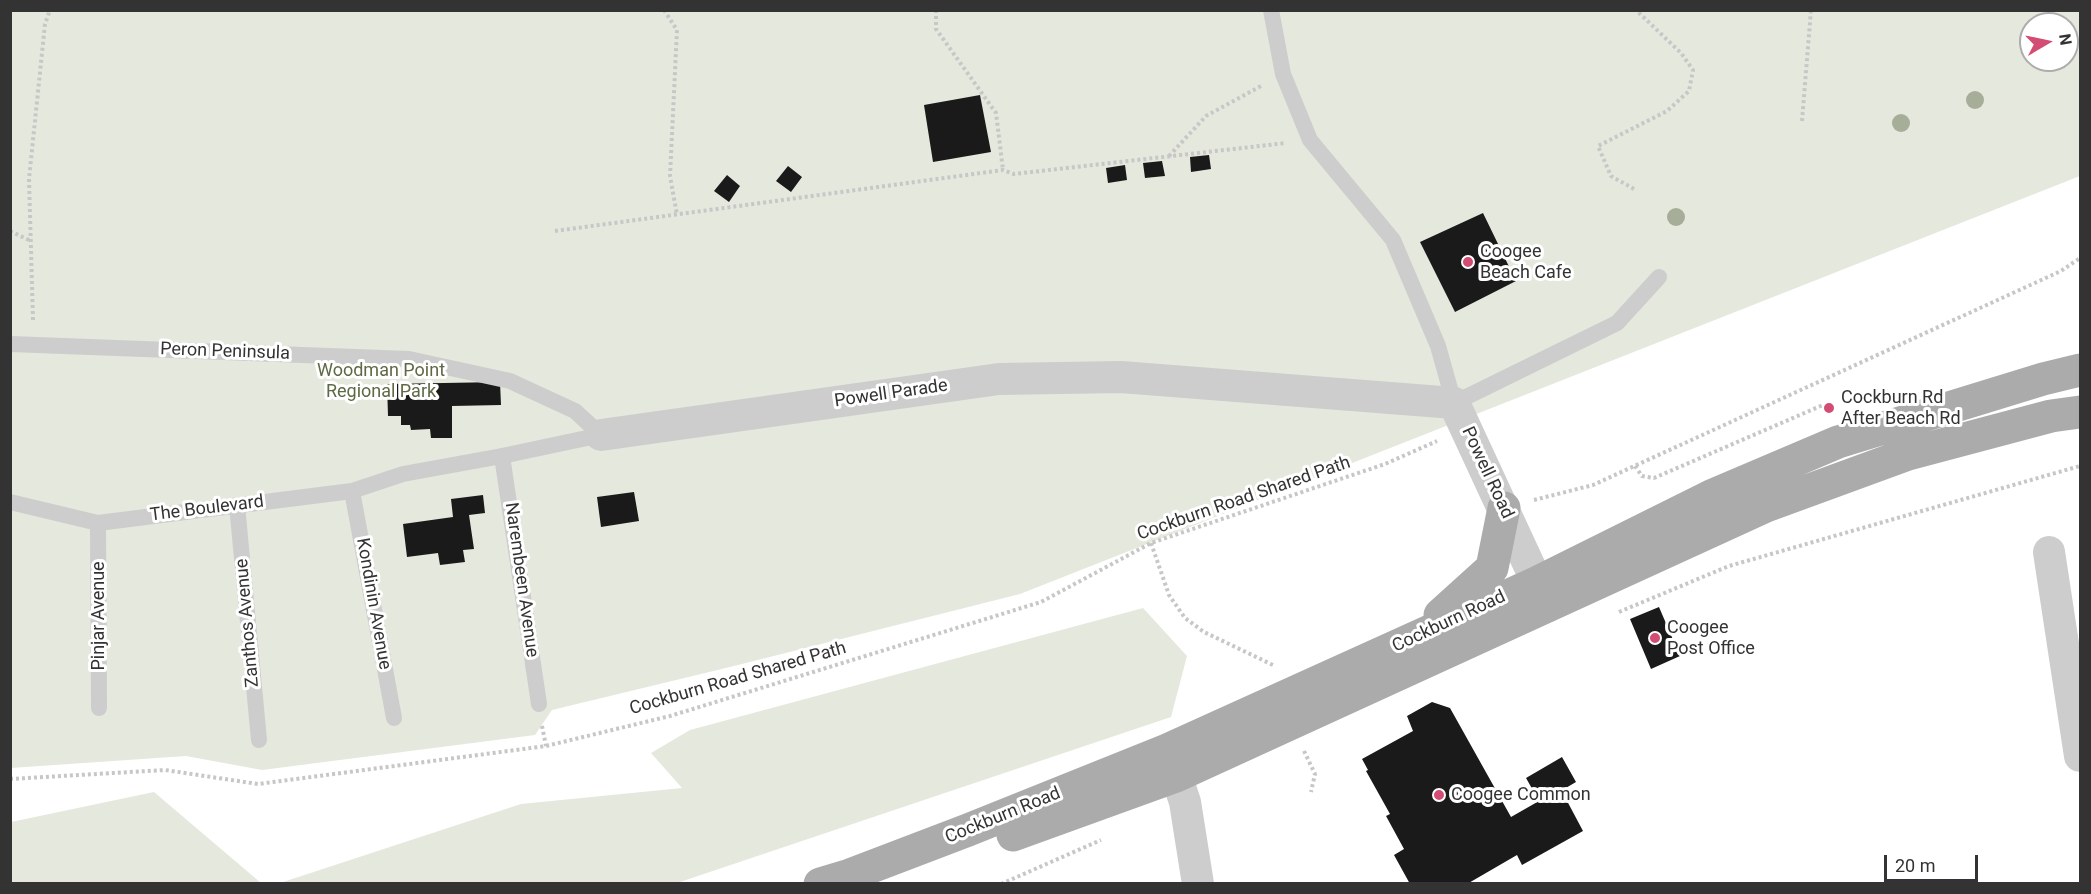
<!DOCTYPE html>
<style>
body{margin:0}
#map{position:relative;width:2091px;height:894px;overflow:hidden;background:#fff;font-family:Roboto,sans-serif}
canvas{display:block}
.frame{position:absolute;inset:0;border:12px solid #333;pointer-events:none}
.north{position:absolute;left:2019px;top:12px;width:60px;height:60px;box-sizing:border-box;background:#fff;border:2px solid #adadad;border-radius:50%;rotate:81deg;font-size:16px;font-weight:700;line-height:24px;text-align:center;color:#333}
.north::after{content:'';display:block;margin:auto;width:21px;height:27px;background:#d24c73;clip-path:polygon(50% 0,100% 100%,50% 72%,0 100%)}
.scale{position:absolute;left:1884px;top:855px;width:94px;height:27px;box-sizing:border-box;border:3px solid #333;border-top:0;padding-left:8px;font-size:18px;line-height:21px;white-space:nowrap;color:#333;-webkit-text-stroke:4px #fff;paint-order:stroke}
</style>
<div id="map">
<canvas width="2091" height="894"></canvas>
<div class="frame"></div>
<div class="north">N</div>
<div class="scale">20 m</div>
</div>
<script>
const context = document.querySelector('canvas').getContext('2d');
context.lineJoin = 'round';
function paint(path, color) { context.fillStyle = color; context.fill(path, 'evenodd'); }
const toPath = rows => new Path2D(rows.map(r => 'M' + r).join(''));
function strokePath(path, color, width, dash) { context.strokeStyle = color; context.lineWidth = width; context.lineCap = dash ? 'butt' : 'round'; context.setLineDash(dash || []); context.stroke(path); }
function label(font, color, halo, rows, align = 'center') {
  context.font = font + ' Roboto,sans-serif'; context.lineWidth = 6; context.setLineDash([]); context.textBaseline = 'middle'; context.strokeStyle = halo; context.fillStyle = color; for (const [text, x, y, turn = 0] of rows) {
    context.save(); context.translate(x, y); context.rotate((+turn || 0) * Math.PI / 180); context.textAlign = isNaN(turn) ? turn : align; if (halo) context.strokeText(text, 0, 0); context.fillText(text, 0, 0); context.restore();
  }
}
paint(toPath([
 [11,11,2080,11,2080,176,1020,594,734,666,552,710,535,735,262,770,186,756,11,768],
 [2031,24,2067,24,2067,60,2031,60],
 [1143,608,1187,656,1171,717,677,883,280,883,521,804,682,788,651,753,690,730],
 [154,792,261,883,11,883,11,822]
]), '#e5e8dd');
paint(toPath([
 [980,95,991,152,933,162,924,105],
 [1209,155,1211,169,1191,172,1190,157],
 [1162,161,1165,176,1145,178,1143,163],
 [1125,165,1127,180,1108,183,1106,168],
 [788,166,802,177,791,192,776,181],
 [727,175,740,186,729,202,714,191],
 [1483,213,1516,281,1455,312,1420,242],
 [500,382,501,405,452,406,452,438,431,438,430,429,411,430,410,425,401,425,401,416,388,416,387,384],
 [634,492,639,521,601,527,597,497],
 [483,495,485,513,469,515,474,549,463,550,465,562,440,565,438,553,407,557,403,524,453,517,451,499],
 [1659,607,1680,656,1651,669,1630,619],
 [1432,702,1450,708,1511,817,1539,801,1526,778,1562,757,1576,782,1559,792,1563,800,1566,799,1583,831,1522,865,1517,855,1467,884,1410,884,1394,855,1404,849,1386,816,1390,814,1366,771,1368,770,1362,759,1413,731,1407,716]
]), '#1a1a1a');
strokePath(toPath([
 [664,10,677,30,670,176,677,215],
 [936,10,936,29,996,113,1003,170],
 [1802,121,1811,10],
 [1169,156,1206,116,1261,86],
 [1634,189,1611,176,1598,146,1667,111,1689,91,1693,70,1681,53,1636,10],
 [10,231,31,241],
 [555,231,1003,170,1014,174,1286,143],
 [33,320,29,179,45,24,50,10],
 [1635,466,1642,476,1654,478,1823,405],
 [1534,500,1593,485,2061,271,2080,258],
 [1151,543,1169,595,1185,618,1204,632,1275,666],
 [1619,612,1729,566,2080,466],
 [542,726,546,746],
 [1304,751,1315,774,1311,792],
 [10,779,165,770,258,784,546,746,670,716,1041,602,1151,543,1385,464,1437,441],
 [1001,884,1101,840]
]), '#c7c7c7', 4, [3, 3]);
strokePath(toPath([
 [1271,10,1283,74,1310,140,1393,240,1438,346,1454,403,1617,323,1659,277],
 [10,344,409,359,510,381,575,411,601,435],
 [502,456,539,704],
 [352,491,394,718],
 [10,502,98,523,352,491,403,474,502,456,601,435],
 [237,505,259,740],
 [98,523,99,708]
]), '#cdcdcd', 16);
strokePath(toPath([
 [601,435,999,379,1121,377,1454,403,1548,606],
 [2049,552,2080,756],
 [1168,751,1185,802,1198,884]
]), '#cdcdcd', 32);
strokePath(toPath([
 [1440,615,1492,568,1504,508],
 [1013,835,1176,776,1766,506,1908,454,2051,416,2080,412],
 [820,884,850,875,968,830,1167,750,1536,583,1711,496,1838,442,2043,379,2080,370]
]), '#ababab', 33);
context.fillStyle = '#a6ad98';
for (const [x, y] of [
 [1975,100],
 [1901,123],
 [1676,217]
]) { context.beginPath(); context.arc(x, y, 9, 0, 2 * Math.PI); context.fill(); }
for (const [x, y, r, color] of [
 [1468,262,6,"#d24c73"],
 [1829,408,6,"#d24c73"],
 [1655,638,6,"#d24c73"],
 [1439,795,6,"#d24c73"]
]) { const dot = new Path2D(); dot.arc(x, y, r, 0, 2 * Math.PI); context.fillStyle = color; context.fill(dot); strokePath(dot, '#fff', 2); }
label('18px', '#333', '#fff', [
 ["Coogee",1480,252],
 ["Beach Cafe",1480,273],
 ["Cockburn Rd",1841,398],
 ["After Beach Rd",1841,419],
 ["Coogee",1667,628],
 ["Post Office",1667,649],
 ["Coogee Common",1451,795]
], 'left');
label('18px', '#333', '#fff', [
 ["Peron Peninsula",225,352,2],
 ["Powell Parade",891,394,-8],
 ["Powell Road",1487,473,65],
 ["Cockburn Road Shared Path",1244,499,-19],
 ["The Boulevard",207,509,-7],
 ["Narembeen Avenue",521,580,82],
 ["Kondinin Avenue",373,604,80],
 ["Pinjar Avenue",99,616,-90],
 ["Cockburn Road",1449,622,-25],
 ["Zanthos Avenue",248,623,-95],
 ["Cockburn Road Shared Path",738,679,-16],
 ["Cockburn Road",1003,816,-22]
]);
label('18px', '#5e6a44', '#fff', [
 ["Woodman Point",381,371],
 ["Regional Park",381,392]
]);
</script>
